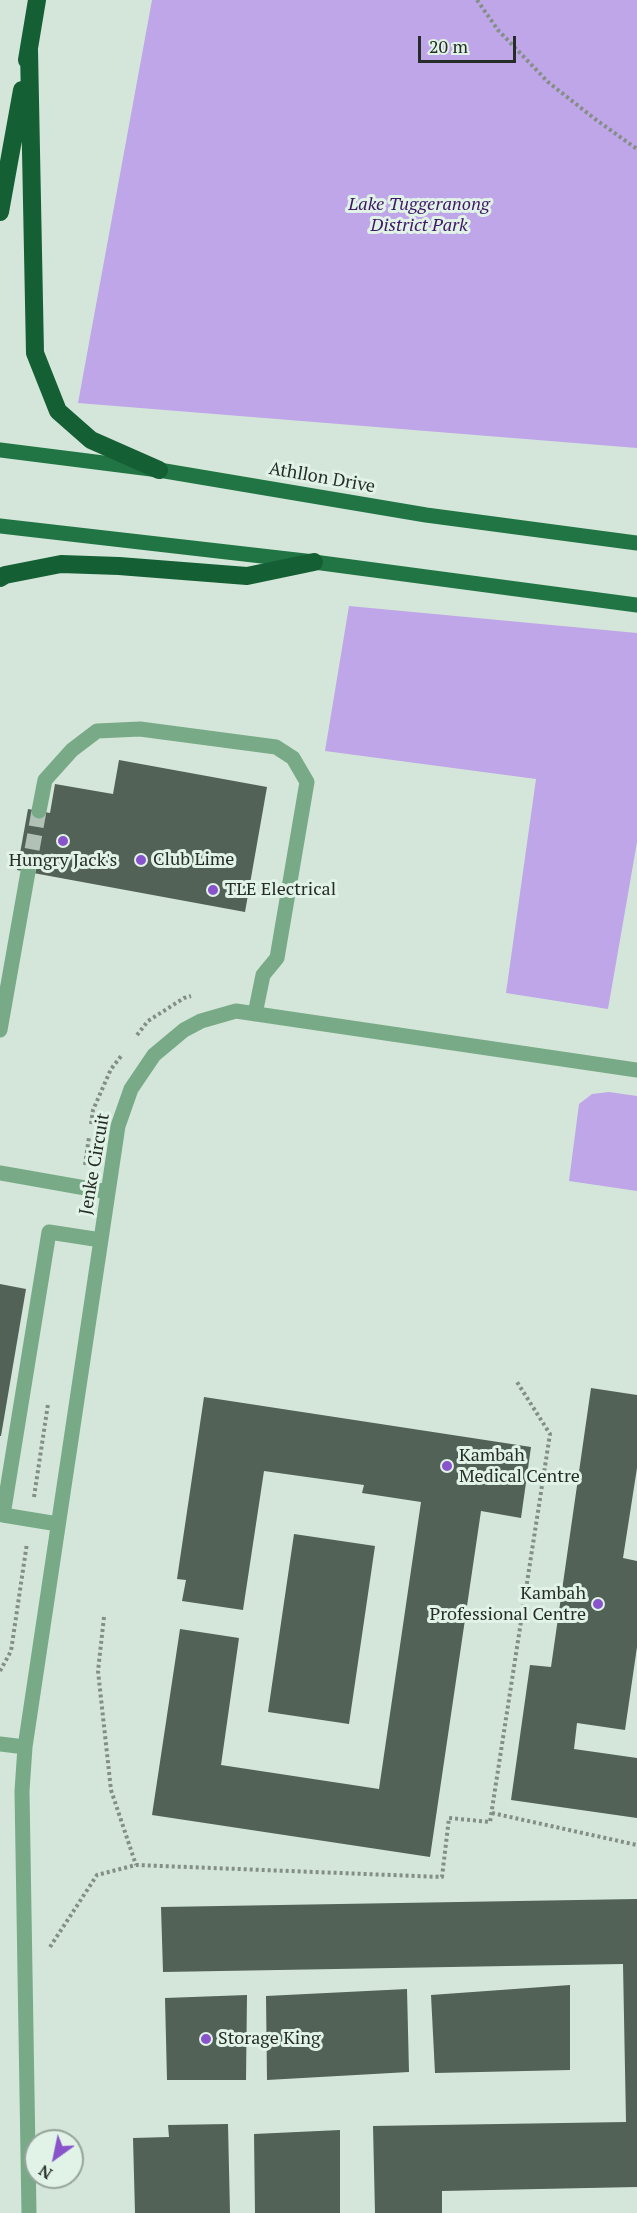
<!DOCTYPE html>
<style>
body{margin:0}
#map{position:relative;width:637px;height:2213px;overflow:hidden;background:#d4e6d9;font-family:"PT Serif",serif}
canvas{display:block}
.north{position:absolute;left:24px;top:2129px;width:60px;height:60px;box-sizing:border-box;background:#e1f3e6;border:2px solid #96a49a;border-radius:50%;rotate:213deg;font-size:16px;font-weight:700;line-height:24px;text-align:center;color:#262d28}
.north::after{content:'';display:block;margin:auto;width:21px;height:27px;background:#8953cb;clip-path:polygon(50% 0,100% 100%,50% 72%,0 100%)}
.scale{position:absolute;left:418px;top:36px;width:98px;height:27px;box-sizing:border-box;border:3px solid #262d28;border-top:0;padding-left:8px;font-size:18px;line-height:21px;white-space:nowrap;color:#262d28;-webkit-text-stroke:4px #e1f3e6;paint-order:stroke}
</style>
<div id="map">
<canvas width="637" height="2213"></canvas>
<div class="north">N</div>
<div class="scale">20 m</div>
</div>
<script>
const context = document.querySelector('canvas').getContext('2d');
context.lineJoin = 'round';
function paint(path, color) { context.fillStyle = color; context.fill(path, 'evenodd'); }
const toPath = rows => new Path2D(rows.map(r => 'M' + r).join(''));
function strokePath(path, color, width, dash) { context.strokeStyle = color; context.lineWidth = width; context.lineCap = dash ? 'butt' : 'round'; context.setLineDash(dash || []); context.stroke(path); }
function label(font, color, halo, rows, align = 'center') {
  context.font = font + ' "PT Serif",serif'; context.lineWidth = 6; context.setLineDash([]); context.textBaseline = 'middle'; context.strokeStyle = halo; context.fillStyle = color; for (const [text, x, y, turn = 0] of rows) {
    context.save(); context.translate(x, y); context.rotate((+turn || 0) * Math.PI / 180); context.textAlign = isNaN(turn) ? turn : align; if (halo) context.strokeText(text, 0, 0); context.fillText(text, 0, 0); context.restore();
  }
}
paint(toPath([
 [152,0,637,0,637,448,78,403],
 [349,606,637,633,637,842,608,1009,506,993,536,779,325,751],
 [609,1092,637,1096,637,1191,569,1181,579,1104,592,1094]
]), '#bfa6e8');
paint(toPath([
 [119,760,267,787,245,912,17,870,28,809,50,813,55,784,113,794],
 [0,1284,26,1289,1,1436,0,1436],
 [591,1388,637,1395,637,1468,623,1558,637,1561,637,1647,625,1730,577,1723,574,1749,637,1758,637,1818,511,1800,530,1665,551,1667],
 [204,1397,531,1447,521,1518,481,1511,430,1857,152,1815,180,1629,239,1638,221,1765,379,1789,421,1502,362,1493,364,1485,264,1471,243,1610,182,1601,186,1580,177,1579],
 [294,1534,375,1546,349,1724,268,1712],
 [637,1899,637,2187,442,2191,442,2213,375,2213,373,2126,626,2122,623,1964,163,1972,161,1907],
 [570,1985,570,2070,435,2073,431,1995],
 [407,1989,409,2072,267,2080,266,1996],
 [247,1995,246,2080,167,2080,165,1998],
 [228,2124,230,2213,135,2213,133,2138,169,2137,168,2125],
 [340,2130,340,2213,255,2213,254,2134]
]), '#526256');
strokePath(toPath([
 [28,872,39,811]
]), '#b1c1b6', 15, [15, 8]);
strokePath(toPath([
 [477,0,498,30,548,82,595,119,637,149],
 [137,1035,148,1021,184,998,191,996],
 [91,1124,93,1110,111,1069,122,1055],
 [85,1165,89,1137],
 [34,1497,48,1404],
 [104,1617,98,1671,111,1790,136,1865],
 [0,1671,11,1651,27,1543],
 [492,1813,637,1845],
 [50,1947,97,1875,136,1865,442,1877,449,1818,490,1822,550,1434,517,1382]
]), '#838f86', 4, [3, 3]);
strokePath(toPath([
 [39,811,45,780,72,750,97,731,140,729,276,747,293,758,307,782,277,958,263,975,255,1014],
 [0,1030,28,872],
 [0,1173,108,1192],
 [58,1524,3,1515,49,1232,101,1240],
 [0,1744,25,1747],
 [29,2213,22,1791,25,1747,118,1126,131,1089,154,1055,184,1030,201,1021,236,1011,637,1070]
]), '#78aa87', 15);
strokePath(toPath([
 [0,450,159,470,426,515,637,543],
 [0,526,314,562,637,605]
]), '#217544', 15);
strokePath(toPath([
 [29,50,35,353,58,411,91,440,159,470],
 [27,60,37,0],
 [0,212,22,90],
 [0,578,5,575,61,564,119,566,247,576,314,562]
]), '#155f35', 18);
for (const [x, y, r, color] of [
 [63,841,6,"#8953cb"],
 [141,860,6,"#8953cb"],
 [213,890,6,"#8953cb"],
 [447,1466,6,"#8953cb"],
 [598,1604,6,"#8953cb"],
 [206,2039,6,"#8953cb"]
]) { const dot = new Path2D(); dot.arc(x, y, r, 0, 2 * Math.PI); context.fillStyle = color; context.fill(dot); strokePath(dot, '#e1f3e6', 2); }
label('italic 18px', '#3f1668', '#e1f3e6', [
 ["Lake Tuggeranong",419,205],
 ["District Park",419,226]
]);
label('18px', '#262d28', '#e1f3e6', [
 ["Athllon Drive",322,478,10],
 ["Jenke Circuit",95,1164,-80]
]);
label('18px', '#262d28', '#e1f3e6', [
 ["Club Lime",153,860],
 ["Hungry Jack's",63,861,"center"],
 ["TLE Electrical",225,890],
 ["Kambah",459,1456],
 ["Medical Centre",459,1477],
 ["Kambah",586,1594,"right"],
 ["Professional Centre",586,1615,"right"],
 ["Storage King",218,2039]
], 'left');
</script>
